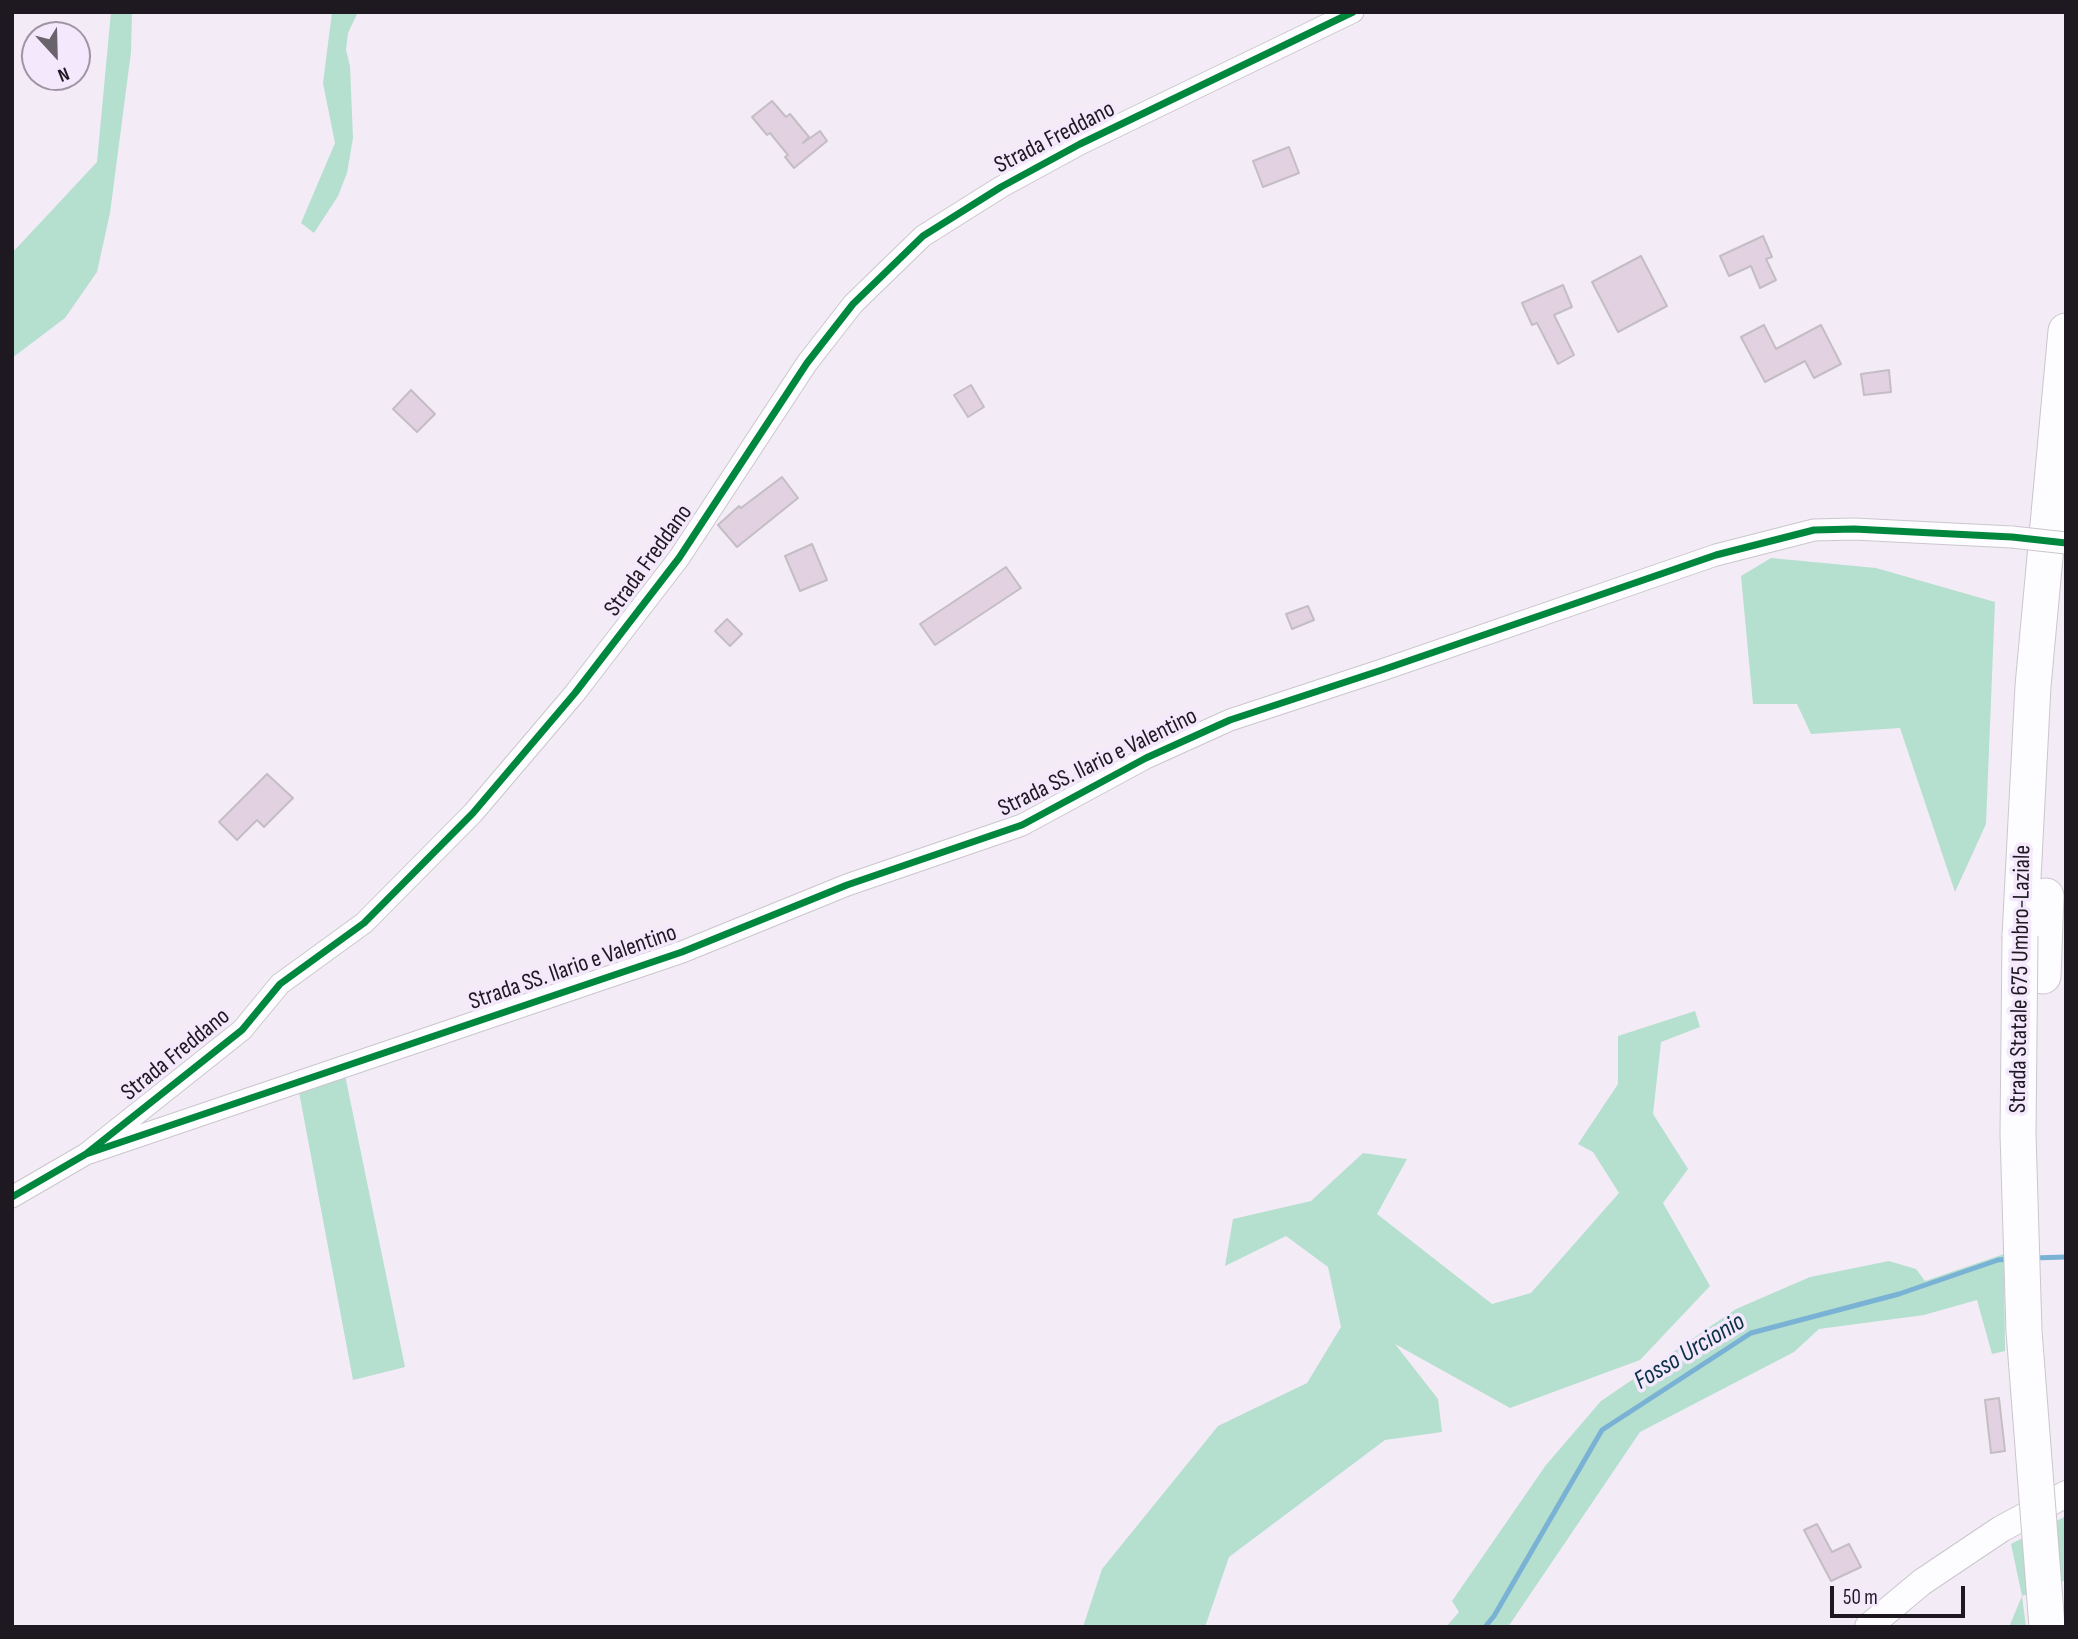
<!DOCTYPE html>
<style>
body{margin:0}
#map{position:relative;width:2078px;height:1639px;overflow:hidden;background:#f3ecf7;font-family:"Sofia Sans Condensed",sans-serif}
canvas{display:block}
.frame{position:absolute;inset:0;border:14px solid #1e1921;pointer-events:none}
.north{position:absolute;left:21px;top:21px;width:70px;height:70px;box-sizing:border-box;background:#f4e8fc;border:2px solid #9e95a4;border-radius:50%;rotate:158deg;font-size:19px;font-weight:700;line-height:28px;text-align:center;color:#1e1921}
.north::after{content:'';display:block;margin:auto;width:24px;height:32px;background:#69636c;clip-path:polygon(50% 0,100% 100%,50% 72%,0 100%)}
.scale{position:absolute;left:1830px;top:1586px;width:135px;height:32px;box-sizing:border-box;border:4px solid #1e1921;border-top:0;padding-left:9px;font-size:21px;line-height:24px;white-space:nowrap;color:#1e1921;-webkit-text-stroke:5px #f4e8fc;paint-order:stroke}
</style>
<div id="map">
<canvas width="2078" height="1639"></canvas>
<div class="frame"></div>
<div class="north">N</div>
<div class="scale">50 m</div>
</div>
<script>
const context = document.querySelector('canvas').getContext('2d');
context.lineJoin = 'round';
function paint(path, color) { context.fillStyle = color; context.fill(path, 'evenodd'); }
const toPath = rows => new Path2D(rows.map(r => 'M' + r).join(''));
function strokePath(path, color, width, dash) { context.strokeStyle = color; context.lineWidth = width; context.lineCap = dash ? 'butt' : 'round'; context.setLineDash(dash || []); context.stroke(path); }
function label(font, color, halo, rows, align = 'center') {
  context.font = font + ' "Sofia Sans Condensed",sans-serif'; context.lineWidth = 7; context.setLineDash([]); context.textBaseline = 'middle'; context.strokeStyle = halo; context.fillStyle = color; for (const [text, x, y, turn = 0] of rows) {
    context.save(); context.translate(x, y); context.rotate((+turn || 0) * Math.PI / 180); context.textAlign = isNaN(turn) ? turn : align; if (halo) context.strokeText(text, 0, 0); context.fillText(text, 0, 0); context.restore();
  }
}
paint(toPath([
 [111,12,132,12,131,52,110,213,97,272,65,318,12,358,12,253,97,162],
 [332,12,358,12,348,33,346,50,350,66,353,138,347,173,338,196,314,233,301,223,335,143,323,83],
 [1771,558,1876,568,1995,602,1986,824,1955,892,1900,728,1811,734,1797,704,1753,704,1741,576],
 [1695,1011,1700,1027,1661,1042,1653,1114,1688,1169,1663,1203,1710,1286,1640,1360,1510,1408,1395,1344,1438,1399,1442,1432,1385,1440,1229,1557,1205,1627,1083,1627,1102,1569,1218,1426,1307,1383,1341,1327,1328,1267,1286,1236,1225,1266,1233,1219,1311,1201,1363,1153,1407,1159,1377,1214,1492,1304,1531,1293,1619,1193,1593,1152,1578,1144,1618,1084,1618,1036],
 [345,1075,405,1367,353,1380,299,1092],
 [2004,1254,2005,1351,1992,1354,1977,1300,1924,1315,1819,1329,1794,1352,1640,1432,1508,1627,1446,1627,1459,1612,1452,1601,1546,1465,1601,1401,1736,1309,1810,1277,1889,1261,1916,1269,1925,1281],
 [2066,1516,2066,1580,2022,1596,2026,1627,2009,1627,2022,1596,2011,1544]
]), '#b5dfce');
strokePath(toPath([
 [2033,1258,2066,1257],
 [1485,1627,1494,1616,1602,1430,1751,1333,1899,1294,1998,1260,2009,1259]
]), '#79b2d4', 5);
const building = toPath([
 [772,101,786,117,790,114,809,137,803,143,820,131,827,141,794,168,785,157,788,155,770,133,767,135,752,117,772,101],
 [1289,147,1299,173,1263,187,1253,161,1289,147],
 [1763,236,1772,257,1766,259,1776,280,1760,288,1751,266,1729,276,1720,256,1763,236],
 [1641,256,1667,306,1618,332,1592,282,1641,256],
 [1563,285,1572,307,1554,315,1574,355,1558,364,1537,323,1532,325,1522,303,1563,285],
 [1764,325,1776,349,1821,325,1841,364,1814,378,1805,361,1765,382,1741,337,1764,325],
 [1889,370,1891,392,1864,395,1861,374,1889,370],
 [971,385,984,407,968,417,954,395,971,385],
 [411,390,435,414,417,432,393,409,411,390],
 [782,477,798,498,737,547,718,525,739,506,741,508,782,477],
 [812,544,827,580,800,591,785,556,812,544],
 [1006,567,1021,588,935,645,920,624,1006,567],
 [1308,606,1314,620,1292,629,1286,614,1308,606],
 [727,619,742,634,730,646,715,631,727,619],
 [267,774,293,798,264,827,257,820,237,840,219,822,267,774],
 [1999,1398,2005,1451,1991,1453,1985,1400,1999,1398],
 [1817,1524,1832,1552,1849,1544,1861,1567,1831,1581,1804,1530,1817,1524]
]);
paint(building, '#e2d2e1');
strokePath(building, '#c4bdc4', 2);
const minor = toPath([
 [86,1154,682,952,847,885,1022,825,1146,758,1230,720,1382,670,1716,555,1814,530,1854,529,2012,537],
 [12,1197,86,1154,242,1030,280,984,364,923,473,813,575,693,679,558,807,363,853,304,923,236,1001,187,1080,144,1353,12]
]);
const tertiary = toPath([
 [1868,1627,1922,1582,2001,1529,2066,1494]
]);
const trunk = toPath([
 [2020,936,2033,686,2066,331],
 [2043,976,2046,896]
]);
strokePath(minor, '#cbc6ce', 23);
strokePath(tertiary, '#cbc6ce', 28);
strokePath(trunk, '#cbc6ce', 37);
strokePath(minor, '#fdfcfe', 21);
strokePath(tertiary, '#fdfcfe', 26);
strokePath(trunk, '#fdfcfe', 35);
const minorBridge = toPath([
 [2012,537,2066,543]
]);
const trunkBridge = toPath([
 [2020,936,2018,1134,2024,1331,2047,1627]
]);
strokePath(minorBridge, '#cbc6ce', 23, []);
strokePath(trunkBridge, '#cbc6ce', 37, []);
strokePath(minorBridge, '#fdfcfe', 21);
strokePath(trunkBridge, '#fdfcfe', 35);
strokePath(toPath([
 [86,1154,682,952,847,885,1022,825,1146,758,1230,720,1382,670,1716,555,1814,530,1854,529,2012,537,2066,543],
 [12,1197,86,1154,242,1030,280,984,364,923,473,813,575,693,679,558,807,363,853,304,923,236,1001,187,1080,144,1353,12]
]), '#00873e', 7);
label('24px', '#1e1921', '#f4e8fc', [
 ["Strada Freddano",1055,138,-27],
 ["Strada Freddano",649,561,-54],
 ["Strada SS. Ilario e Valentino",1098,763,-26],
 ["Strada SS. Ilario e Valentino",573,968,-19],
 ["Strada Statale 675 Umbro-Laziale",2021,979,-89],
 ["Strada Freddano",176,1055,-39]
]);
label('italic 26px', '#0b3144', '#f4e8fc', [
 ["Fosso Urcionio",1690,1352,-31]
]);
</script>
